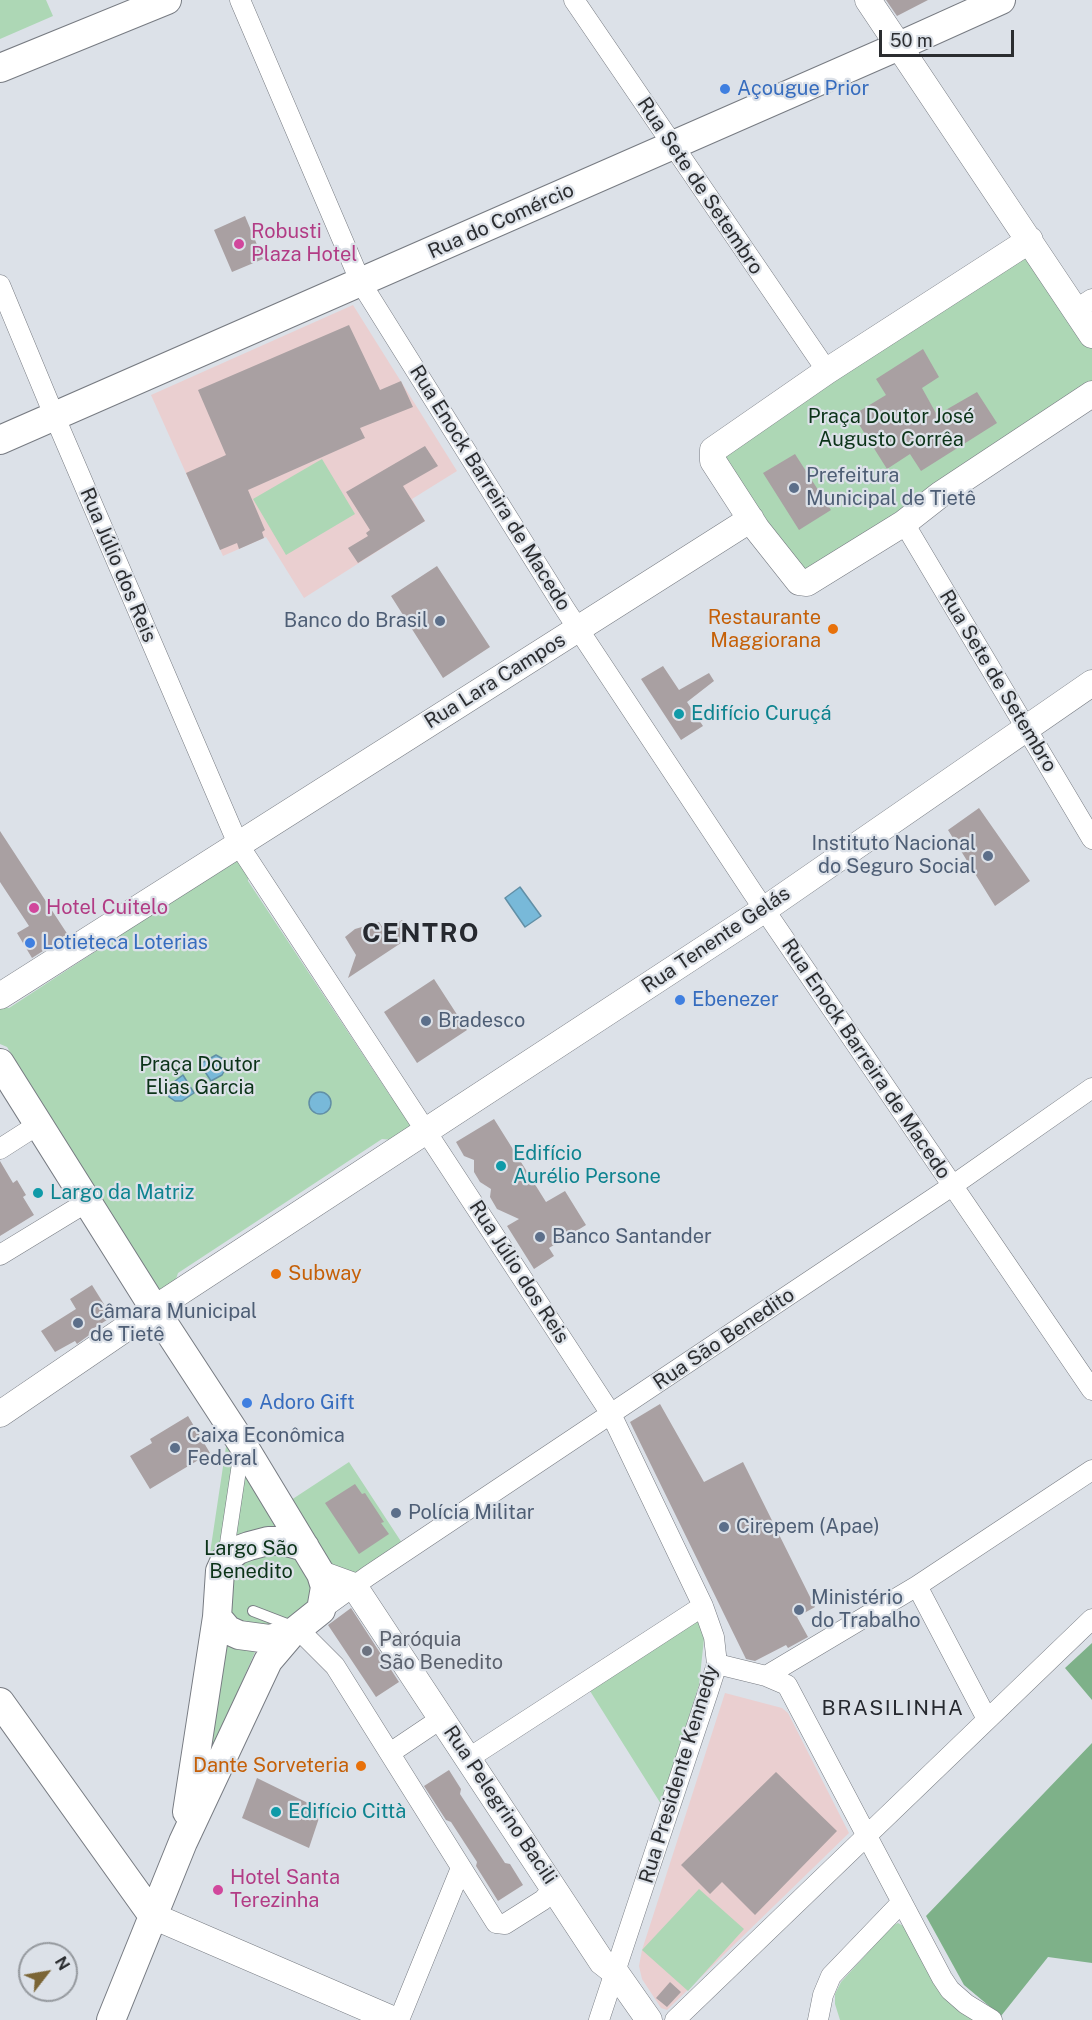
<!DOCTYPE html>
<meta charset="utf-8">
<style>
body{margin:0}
#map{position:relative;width:1092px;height:2020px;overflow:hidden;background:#dce1e8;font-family:"Public Sans",sans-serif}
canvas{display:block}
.north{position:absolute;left:18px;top:1942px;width:60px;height:60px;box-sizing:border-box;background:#dce1e8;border:2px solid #95999e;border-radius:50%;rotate:59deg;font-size:16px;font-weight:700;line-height:24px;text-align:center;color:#2b2d30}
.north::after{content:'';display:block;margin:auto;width:21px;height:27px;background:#7b6535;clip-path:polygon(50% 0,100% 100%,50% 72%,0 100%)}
.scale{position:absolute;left:879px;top:30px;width:135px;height:27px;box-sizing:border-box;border:3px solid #2b2d30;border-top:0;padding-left:8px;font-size:18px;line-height:21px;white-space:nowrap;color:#2b2d30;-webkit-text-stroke:4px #dce1e8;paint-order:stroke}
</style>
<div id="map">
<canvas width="1092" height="2020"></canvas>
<div class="north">N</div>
<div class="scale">50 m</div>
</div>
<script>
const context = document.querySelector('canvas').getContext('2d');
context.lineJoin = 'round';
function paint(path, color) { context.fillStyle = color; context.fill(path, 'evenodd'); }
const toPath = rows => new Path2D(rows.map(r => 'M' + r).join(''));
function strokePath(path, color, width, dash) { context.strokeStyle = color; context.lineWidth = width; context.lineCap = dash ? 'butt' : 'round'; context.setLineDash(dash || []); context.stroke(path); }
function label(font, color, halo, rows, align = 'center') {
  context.font = font + ' "Public Sans",sans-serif'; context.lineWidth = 4.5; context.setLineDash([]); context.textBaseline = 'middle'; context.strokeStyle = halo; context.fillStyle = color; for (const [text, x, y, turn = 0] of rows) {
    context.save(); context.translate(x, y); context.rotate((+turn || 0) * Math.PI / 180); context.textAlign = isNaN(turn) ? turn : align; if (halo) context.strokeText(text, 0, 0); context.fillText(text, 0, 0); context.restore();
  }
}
paint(toPath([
 [353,305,457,471,412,499,425,521,304,598,266,537,223,556,151,395],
 [725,1693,782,1708,788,1713,849,1833,667,2010,661,2008,642,1979,639,1966,642,1950]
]), '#eacfd0');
paint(toPath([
 [0,0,46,0,53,16,0,39],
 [1027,244,1092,345,1092,391,805,581,716,451],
 [322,459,355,514,286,555,253,499],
 [232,855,248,872,248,881,391,1097,402,1101,414,1124,394,1140,382,1139,178,1273,174,1285,161,1293,7,1047,0,1044,0,1007,9,1008,217,872],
 [227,1440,312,1580,312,1604,271,1644,255,1652,206,1765,229,1596,204,1593],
 [349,1462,402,1543,353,1575,327,1567,285,1504],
 [695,1622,698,1622,701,1624,704,1639,699,1685,661,1804,590,1691],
 [699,1889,744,1929,688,1991,642,1950],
 [898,1923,905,1927,961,2011,973,2020,840,2020,835,2004,835,1994,841,1982,892,1926]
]), '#add7b5');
paint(toPath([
 [1092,1643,1092,1700,1065,1668],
 [1092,1743,1092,1963,1048,1957,1001,2016,964,1985,926,1916]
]), '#7eb189');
const water = toPath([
 [520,887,541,916,525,927,505,898,520,887],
 [216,1055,225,1060,226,1068,222,1075,211,1081,200,1064,216,1055],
 [183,1075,194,1093,182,1101,175,1101,169,1097,167,1089,171,1084,183,1075],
 '309 1103a11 11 0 1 1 22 0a11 11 0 1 1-22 0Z'
]);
paint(water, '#78b9d9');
strokePath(water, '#618fa6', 1.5);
paint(toPath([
 [886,0,928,0,897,16],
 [245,216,263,259,232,272,214,230],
 [349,325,380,390,401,381,413,407,360,428,365,438,248,490,265,530,262,532,264,538,239,549,237,543,220,550,186,473,226,455,198,390],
 [923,349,939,377,922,388,937,415,977,392,997,423,921,471,910,454,887,469,853,415,886,395,876,379],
 [425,446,438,466,403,486,425,521,358,563,348,548,368,536,366,533,370,530,346,492],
 [795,454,831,510,799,530,763,473],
 [437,566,490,647,443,678,391,596],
 [663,666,679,690,709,673,714,681,687,702,703,726,681,740,641,679],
 [979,808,1030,881,995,906,948,830],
 [0,831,68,935,32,958,17,933,29,926,0,882],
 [402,920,411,933,401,939,401,943,348,978,356,955,345,937,355,929,379,922,385,931],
 [434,979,467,1030,417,1063,384,1012],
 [494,1119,546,1202,565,1191,586,1225,549,1248,554,1256,534,1269,507,1226,519,1219,497,1209,490,1197,491,1189,480,1182,474,1172,474,1160,464,1156,456,1142],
 [0,1161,13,1183,17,1180,26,1195,23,1197,34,1215,0,1236],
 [92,1285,107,1309,118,1313,91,1330,92,1333,77,1344,75,1341,55,1352,41,1331,76,1309,70,1299],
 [660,1404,704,1482,743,1462,815,1607,797,1617,808,1637,788,1648,786,1645,755,1661,746,1659,630,1422],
 [188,1416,210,1453,150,1489,130,1456,152,1443,150,1439],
 [355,1484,362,1494,365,1493,384,1522,381,1523,389,1534,359,1554,325,1503],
 [351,1608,399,1682,376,1697,328,1625],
 [449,1770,461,1789,460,1794,505,1863,510,1864,523,1885,498,1901,476,1866,477,1862,451,1822,446,1820,424,1786],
 [776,1772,837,1831,755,1915,722,1882,710,1894,681,1865],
 [257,1778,308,1803,308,1814,319,1818,309,1848,242,1818],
 [670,1982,681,1992,667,2007,656,1998]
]), '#a9a0a2');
const service = toPath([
 [253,1611,292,1626]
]);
const pedestrian = toPath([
 [225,1560,242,1447]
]);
const minor = toPath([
 [240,0,361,283,565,609,753,893,1092,1390],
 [574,0,827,371],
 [0,285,54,415,238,844,611,1414,703,1606,714,1637,717,1664,708,1692,599,2020],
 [1075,310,1092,299],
 [904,523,1092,839],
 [0,1149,39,1124],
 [0,1255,87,1202],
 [917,1586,987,1719],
 [321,1610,368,1576,952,1186,1092,1088],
 [297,1628,335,1666,496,1923,505,1924,543,1900,549,1893,553,1885],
 [717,1664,766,1676,787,1685,942,1978,950,1990,966,2004,992,2020],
 [766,1676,917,1586,1092,1470],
 [390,1753,442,1718],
 [469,1758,703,1606],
 [399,2020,461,1868],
 [675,2020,1092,1619],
 [818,2020,823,1995,831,1976,902,1902]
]);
const tertiary = toPath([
 [868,0,1092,335],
 [1030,240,827,371,713,450,713,461,757,529,799,582,807,583,904,523,941,494,1092,394],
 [0,996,751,519],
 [0,1414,154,1309,765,909,1092,683],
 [321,1574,354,1586,602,1962,616,1973,649,2020],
 [153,1916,394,2020]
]);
const secondary = toPath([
 [0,68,167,0],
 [0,440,899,46,1001,0],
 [0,1063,164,1324,243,1445,321,1574,325,1587,321,1610,291,1634,268,1661,183,1842,111,2020],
 [217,1617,228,1630,239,1635,269,1639,291,1634],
 [0,1702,153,1916],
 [187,1812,217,1617,220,1571,225,1560,238,1550,249,1546,268,1541,283,1541,305,1547]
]);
strokePath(service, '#777b82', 12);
strokePath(pedestrian, '#777b82', 16);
strokePath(minor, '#777b82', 21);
strokePath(tertiary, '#777b82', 27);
strokePath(secondary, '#777b82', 30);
strokePath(service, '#fff', 10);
strokePath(pedestrian, '#fff', 15);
strokePath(minor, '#fff', 20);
strokePath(tertiary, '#fff', 26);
strokePath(secondary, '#fff', 28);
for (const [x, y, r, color] of [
 [725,89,6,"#3f7fe0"],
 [239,244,6,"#d1479c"],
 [794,488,6,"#5c6f8a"],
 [440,621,6,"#5c6f8a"],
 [833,629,6,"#e8710a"],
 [679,714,6,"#0f9aa8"],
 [988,856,6,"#5c6f8a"],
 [34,908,6,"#d1479c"],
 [30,943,6,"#3f7fe0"],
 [680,1000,6,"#3f7fe0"],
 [426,1021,6,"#5c6f8a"],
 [501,1166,6,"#0f9aa8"],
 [38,1193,6,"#0f9aa8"],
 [540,1237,6,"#5c6f8a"],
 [276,1274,6,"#e8710a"],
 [78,1323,6,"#5c6f8a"],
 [247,1403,6,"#3f7fe0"],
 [175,1448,6,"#5c6f8a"],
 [396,1513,6,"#5c6f8a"],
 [724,1527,6,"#5c6f8a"],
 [799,1610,6,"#5c6f8a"],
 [367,1651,6,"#6b7280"],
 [361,1766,6,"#e8710a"],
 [276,1812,6,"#0f9aa8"],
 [218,1890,6,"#d1479c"]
]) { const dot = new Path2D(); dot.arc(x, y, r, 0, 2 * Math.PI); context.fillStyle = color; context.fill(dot); strokePath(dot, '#dce1e8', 2); }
label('20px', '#366cbe', '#dce1e8', [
 ["Açougue Prior",737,89],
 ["Lotieteca Loterias",42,943],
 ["Ebenezer",692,1000],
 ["Adoro Gift",259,1403]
], 'left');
label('20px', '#2b2d30', '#dce1e8', [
 ["Rua Sete de Setembro",700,186,56],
 ["Rua do Comércio",501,221,-24],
 ["Rua Enock Barreira de Macedo",490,488,58],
 ["Rua Júlio dos Reis",118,565,67],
 ["Rua Lara Campos",495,681,-32],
 ["Rua Sete de Setembro",998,681,59],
 ["Rua Tenente Gelás",716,940,-34],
 ["Rua Enock Barreira de Macedo",866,1059,56],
 ["Rua Júlio dos Reis",519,1272,57],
 ["Rua São Benedito",724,1339,-34],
 ["Rua Presidente Kennedy",679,1774,-73],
 ["Rua Pelegrino Bacili",500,1805,56]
]);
label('20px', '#b23c85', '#dce1e8', [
 ["Robusti",251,232],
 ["Plaza Hotel",251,255],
 ["Hotel Cuitelo",46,908],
 ["Hotel Santa",230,1878],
 ["Terezinha",230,1901]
], 'left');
label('20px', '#0b3318', '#dce1e8', [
 ["Praça Doutor José",891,417],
 ["Augusto Corrêa",891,440],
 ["Praça Doutor",200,1065],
 ["Elias Garcia",200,1088],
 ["Largo São",251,1549],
 ["Benedito",251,1572]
]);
label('20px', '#4e5e75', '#dce1e8', [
 ["Prefeitura",806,476],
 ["Municipal de Tietê",806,499],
 ["Banco do Brasil",428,621,"right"],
 ["Instituto Nacional",976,844,"right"],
 ["do Seguro Social",976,867,"right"],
 ["Bradesco",438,1021],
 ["Banco Santander",552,1237],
 ["Câmara Municipal",90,1312],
 ["de Tietê",90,1335],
 ["Caixa Econômica",187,1436],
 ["Federal",187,1459],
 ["Polícia Militar",408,1513],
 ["Cirepem (Apae)",736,1527],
 ["Ministério",811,1598],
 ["do Trabalho",811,1621]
], 'left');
label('20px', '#c56008', '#dce1e8', [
 ["Restaurante",821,618],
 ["Maggiorana",821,641],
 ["Subway",288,1274,"left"],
 ["Dante Sorveteria",349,1766]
], 'right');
label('20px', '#0d838f', '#dce1e8', [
 ["Edifício Curuçá",691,714],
 ["Edifício",513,1154],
 ["Aurélio Persone",513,1177],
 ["Largo da Matriz",50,1193],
 ["Edifício Città",288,1812]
], 'left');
label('20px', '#5b616d', '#dce1e8', [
 ["Paróquia",379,1640],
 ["São Benedito",379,1663]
], 'left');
context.letterSpacing = '1.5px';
label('21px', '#26292f', '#dce1e8', [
 ["BRASILINHA",893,1709]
]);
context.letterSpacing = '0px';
context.letterSpacing = '1.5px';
label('bold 26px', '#26292f', '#dce1e8', [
 ["CENTRO",421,934]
]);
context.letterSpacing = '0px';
</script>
